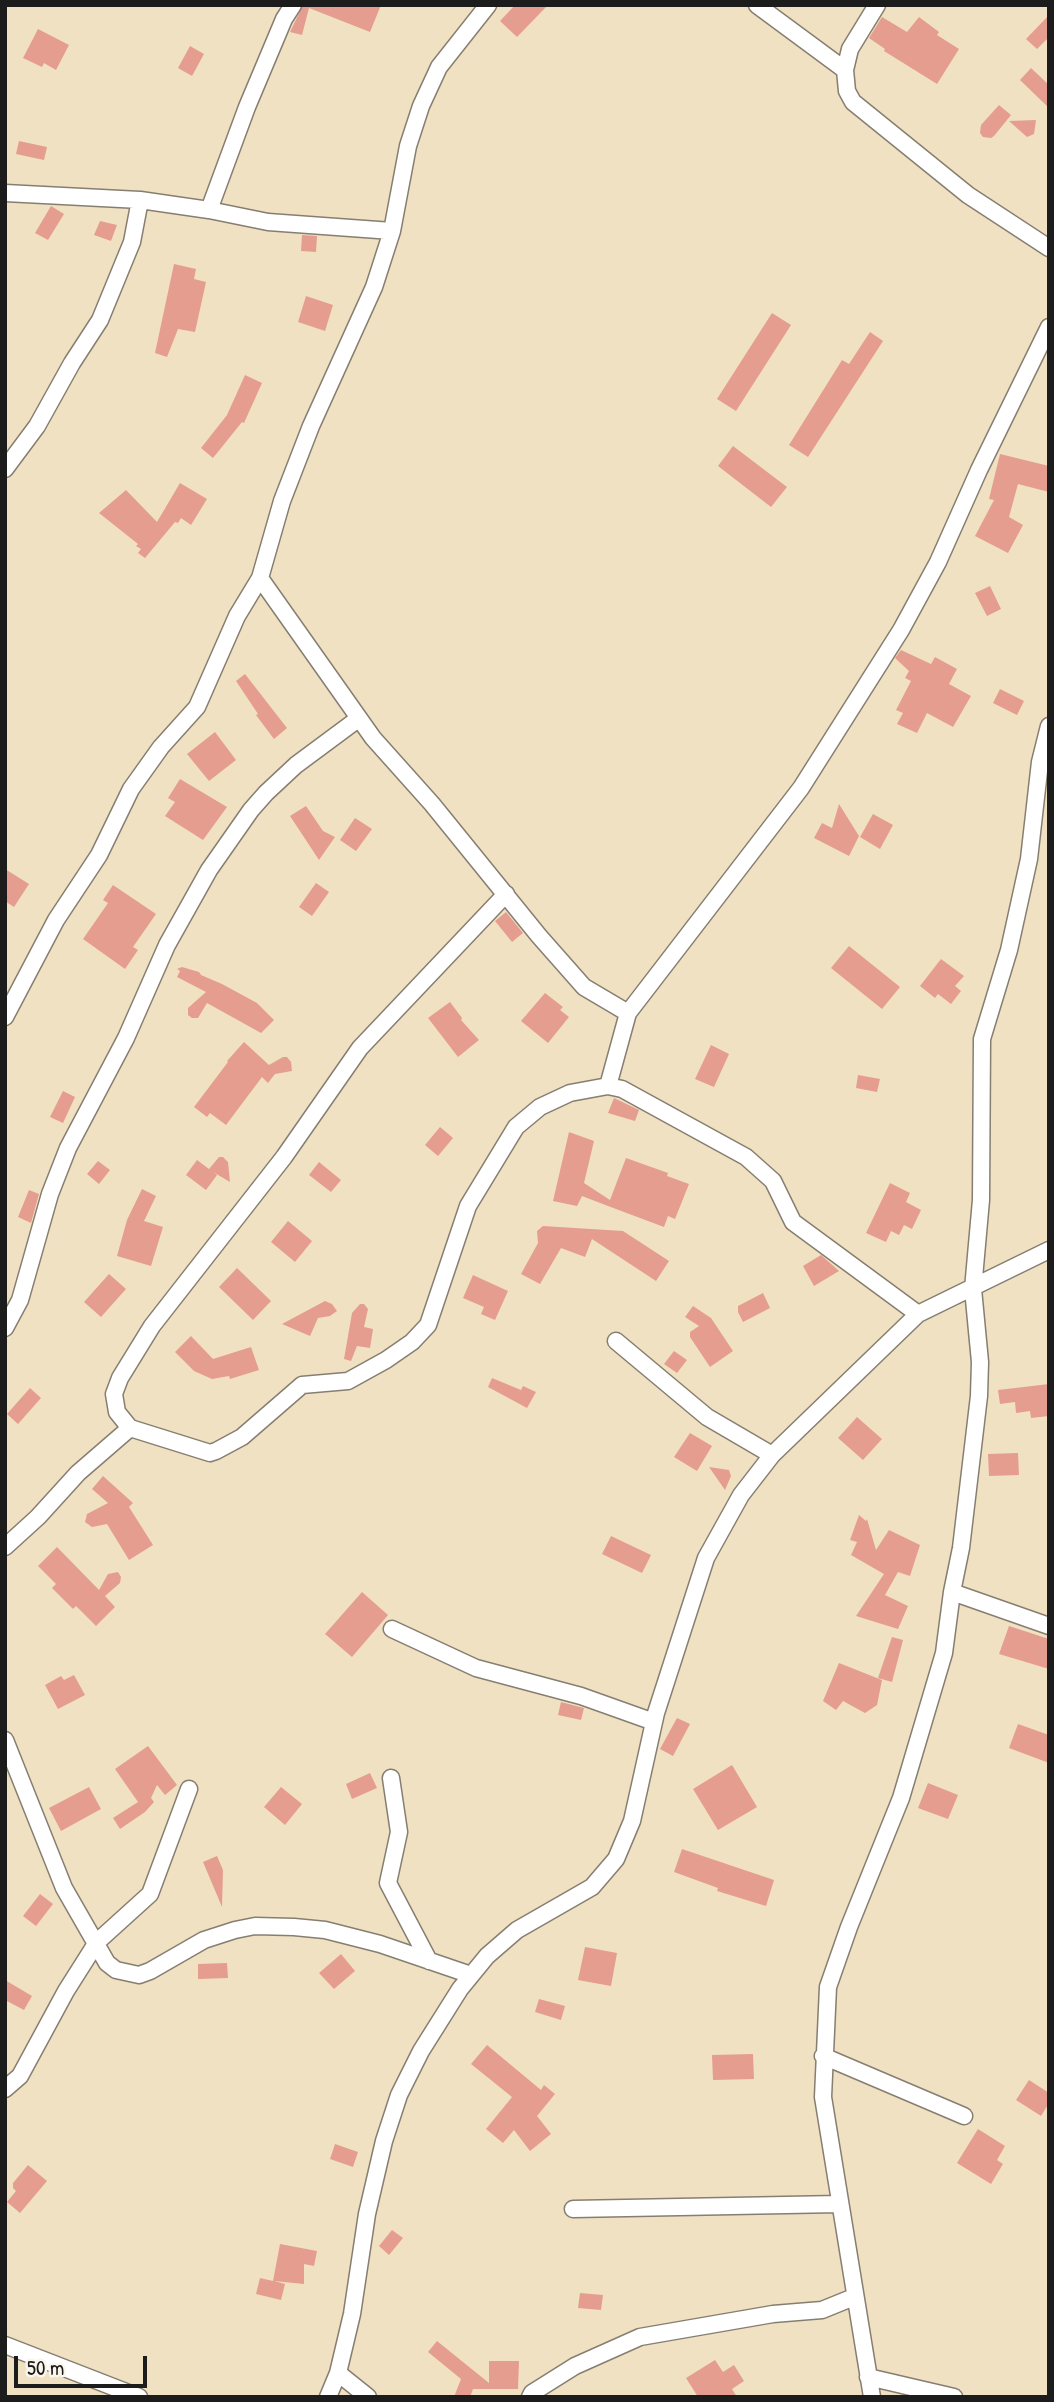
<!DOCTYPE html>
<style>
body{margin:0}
#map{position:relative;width:1054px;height:2402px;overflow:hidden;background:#f0e1c3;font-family:"Patrick Hand",sans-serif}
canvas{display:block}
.frame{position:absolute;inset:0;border:7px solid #1c1c1c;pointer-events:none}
.scale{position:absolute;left:14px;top:2356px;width:133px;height:32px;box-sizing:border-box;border:4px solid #1c1c1c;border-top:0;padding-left:9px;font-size:21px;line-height:24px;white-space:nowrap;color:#1c1c1c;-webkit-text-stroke:5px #fbf7ec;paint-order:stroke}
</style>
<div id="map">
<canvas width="1054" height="2402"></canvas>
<div class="frame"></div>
<div class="scale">50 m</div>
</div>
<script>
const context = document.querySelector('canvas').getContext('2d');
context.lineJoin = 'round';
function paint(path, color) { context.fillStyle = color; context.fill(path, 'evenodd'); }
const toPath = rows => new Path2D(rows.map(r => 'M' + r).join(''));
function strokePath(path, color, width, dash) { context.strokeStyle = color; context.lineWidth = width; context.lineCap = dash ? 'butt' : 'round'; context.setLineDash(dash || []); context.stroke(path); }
paint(toPath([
 [303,5,381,5,370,32,309,8,302,35,290,32],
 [515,5,548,5,517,37,500,21],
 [1049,15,1049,37,1037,49,1026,39],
 [882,17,907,32,919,17,939,32,937,35,959,49,937,84,884,51,885,49,869,38],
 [38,29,69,45,56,70,44,63,42,67,23,58],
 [190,46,204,54,192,76,178,68],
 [1031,68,1049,85,1049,108,1020,80],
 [999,105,1011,115,994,136,991,138,983,137,980,133,981,125],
 [1036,120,1034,134,1027,137,1009,121],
 [19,141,47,147,44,160,16,154],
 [51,206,64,214,48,240,35,233],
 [100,221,117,225,111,241,94,235],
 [302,235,317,236,316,252,301,251],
 [174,264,196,269,194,279,206,282,195,332,178,329,167,357,155,353],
 [306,296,333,305,325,331,298,322],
 [772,313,791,325,736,411,717,399],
 [870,332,883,341,808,457,789,445,842,360,849,364],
 [245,375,262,383,244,423,242,422,213,458,201,448,227,415],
 [733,446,787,487,771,507,718,466],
 [1000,454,1049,466,1049,492,1018,484,1009,517,1023,525,1008,553,975,536,994,500,989,499],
 [180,483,207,499,191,525,181,518,178,523,175,522,145,558,138,553,141,549,136,546,138,544,99,513,126,490,157,522],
 [990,586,1001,609,987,616,975,593],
 [901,650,931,664,935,657,957,669,949,684,971,696,953,727,927,713,917,733,897,724,903,713,896,710,911,681,905,678,909,671,895,658],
 [245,674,287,728,274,739,256,715,258,714,236,681],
 [1000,689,1024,701,1017,715,993,703],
 [215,732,236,760,209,781,187,754],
 [180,779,227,807,203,840,165,816,175,802,168,798],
 [839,804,859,836,849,856,814,838,822,823,832,828],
 [306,806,323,831,335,837,319,860,290,816],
 [873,814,893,825,880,849,860,837],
 [355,818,372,829,356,851,340,840],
 [5,869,29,884,14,907,5,901],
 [316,883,329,892,312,916,299,907],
 [113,885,156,914,133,947,138,950,125,969,83,939,108,903,103,900],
 [506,912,523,933,512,942,495,921],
 [849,946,900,987,882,1009,831,968],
 [941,959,964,976,955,986,961,991,951,1004,938,994,935,998,920,986],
 [182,967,199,972,201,975,222,984,257,1003,274,1020,261,1033,207,1003,198,1018,192,1018,188,1015,188,1008,206,992,177,977,180,971,177,969],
 [545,993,563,1007,560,1010,569,1017,548,1043,521,1021],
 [450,1002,462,1018,461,1020,479,1040,458,1057,428,1018],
 [244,1042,269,1065,283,1057,287,1057,291,1062,292,1071,275,1074,268,1083,262,1077,226,1125,210,1113,207,1117,194,1107,228,1062,227,1061],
 [711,1045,729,1054,714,1087,695,1079],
 [858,1075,880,1079,877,1092,856,1088],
 [63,1091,75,1097,63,1123,50,1117],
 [614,1098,639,1110,635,1121,608,1113],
 [440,1127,453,1138,438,1156,425,1145],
 [569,1132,594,1141,584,1183,610,1200,626,1158,668,1173,667,1176,689,1184,675,1219,668,1216,664,1227,608,1206,609,1204,608,1206,582,1196,577,1206,553,1201],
 [219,1157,223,1157,228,1162,230,1182,213,1172,217,1175,206,1190,186,1175,197,1160,209,1169],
 [98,1161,110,1170,99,1184,87,1174],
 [319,1162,341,1180,331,1192,309,1175],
 [890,1183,910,1193,906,1202,921,1210,912,1229,904,1225,899,1235,891,1231,886,1242,866,1233],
 [142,1189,156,1196,144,1221,163,1227,151,1266,117,1256,127,1220],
 [29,1190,39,1194,31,1223,18,1217],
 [288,1221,312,1241,295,1262,271,1242],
 [543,1226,623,1231,669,1261,656,1281,592,1239,585,1257,561,1248,540,1284,521,1274,538,1243,537,1231],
 [821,1255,839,1271,814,1286,803,1266],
 [237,1268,271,1301,253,1320,219,1287],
 [109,1274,126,1289,101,1317,84,1302],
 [473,1275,508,1291,495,1320,481,1314,484,1307,463,1298],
 [763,1293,770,1308,743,1322,738,1312,738,1306],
 [325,1301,332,1304,337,1311,330,1316,318,1318,310,1336,282,1324],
 [360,1304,364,1304,368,1309,364,1327,373,1329,370,1348,357,1346,351,1361,344,1359,352,1313],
 [693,1306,711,1318,733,1351,710,1367,690,1337,690,1332,699,1326,685,1317],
 [191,1336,213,1359,251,1347,259,1370,230,1379,229,1376,212,1379,194,1371,175,1352],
 [674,1351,687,1360,677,1373,664,1364],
 [492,1378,521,1390,523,1386,536,1392,527,1408,488,1387],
 [1049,1384,1049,1416,1031,1418,1030,1411,1016,1413,1015,1402,1000,1404,998,1390],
 [30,1388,41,1398,18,1424,7,1414],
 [857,1417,882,1439,863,1460,838,1438],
 [690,1433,712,1446,697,1471,674,1457],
 [1018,1453,1019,1475,989,1476,988,1454],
 [709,1467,729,1470,731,1476,725,1490],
 [103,1476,133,1503,129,1507,153,1545,129,1560,107,1524,92,1527,85,1522,87,1514,108,1503,92,1489],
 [859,1515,866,1521,867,1519,876,1550,889,1530,920,1545,910,1576,898,1572,885,1595,908,1606,898,1629,856,1616,884,1574,851,1555,857,1542,850,1540],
 [611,1536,651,1555,642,1573,602,1554],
 [57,1547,99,1590,108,1574,118,1572,121,1577,120,1583,105,1596,115,1607,96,1626,76,1606,73,1609,52,1588,56,1584,38,1566],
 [362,1592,388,1615,352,1657,325,1634],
 [1009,1626,1049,1639,1049,1669,999,1654],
 [892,1637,903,1640,892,1682,878,1678],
 [839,1663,882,1680,877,1705,865,1713,843,1701,836,1710,823,1701],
 [74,1675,85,1695,58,1709,45,1685,61,1676,64,1680],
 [561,1702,584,1708,581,1720,558,1715],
 [677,1718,690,1724,673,1756,660,1749],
 [1018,1724,1049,1735,1049,1763,1009,1748],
 [148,1746,177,1785,165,1795,157,1785,151,1798,154,1802,145,1812,120,1829,113,1818,138,1802,115,1769],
 [732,1765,757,1807,718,1830,693,1789],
 [370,1773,377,1788,352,1799,346,1784],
 [928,1783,958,1795,948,1819,918,1808],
 [89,1787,101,1809,61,1831,49,1808],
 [281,1787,302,1804,285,1825,264,1807],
 [682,1849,774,1880,766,1906,717,1891,718,1888,674,1872],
 [217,1856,223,1870,222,1907,203,1862],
 [40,1894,53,1904,36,1926,23,1916],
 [585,1947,617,1953,611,1986,578,1980],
 [341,1954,355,1971,334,1989,319,1973],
 [227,1963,228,1978,198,1979,198,1964],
 [5,1980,32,1996,24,2010,5,2000],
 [539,1999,565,2006,561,2020,535,2012],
 [487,2045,541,2090,544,2085,555,2094,537,2116,551,2134,530,2151,514,2130,503,2143,486,2129,512,2097,471,2064],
 [753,2054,754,2079,713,2080,712,2055],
 [1029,2080,1049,2093,1049,2103,1041,2116,1016,2100],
 [978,2129,1005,2146,997,2160,1003,2164,991,2184,957,2163],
 [335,2144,358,2152,353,2167,330,2159],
 [28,2165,47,2181,20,2213,7,2202,16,2191,13,2188,13,2183],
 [392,2230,403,2238,389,2255,379,2246],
 [280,2244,317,2251,314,2266,304,2264,304,2284,274,2281,285,2284,281,2300,256,2294,260,2278,273,2281],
 [580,2293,603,2295,601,2310,578,2308],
 [437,2341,489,2383,489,2361,519,2361,518,2389,473,2389,470,2397,454,2397,461,2379,428,2352],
 [715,2360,723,2372,734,2365,744,2381,732,2389,737,2397,698,2397,686,2378]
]), '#e59d90');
const street = toPath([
 [757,5,845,70],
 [877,5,850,49,845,70,847,91,853,102,968,195,1049,248],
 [5,193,140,200,209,210,268,222,392,231],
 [209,210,247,107,284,19,293,5],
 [5,469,37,426,72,363,100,320,132,242,140,200],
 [260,578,373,738,432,804,539,936,584,987,628,1013],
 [506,894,360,1048,284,1157,152,1326,120,1378,114,1394,117,1412,130,1428,210,1453,216,1451,242,1437,302,1385,348,1381,386,1360,412,1342,428,1325,468,1206,516,1127,540,1107,570,1093,608,1086,622,1089,746,1157,773,1181,793,1222,918,1314],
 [5,1017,56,920,99,855,131,789,161,747,197,707,237,616,260,578,282,501,311,426,374,287,392,231,408,146,421,106,439,67,488,5],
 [608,1086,628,1013,801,788,901,630,938,562,979,470,1049,327],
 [5,1328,20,1300,50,1194,68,1148,126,1038,167,945,209,870,251,810,266,793,296,765,358,719],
 [616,1341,707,1417,772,1455],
 [5,1547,38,1517,78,1473,130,1428],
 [952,1592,1049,1626],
 [392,1629,476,1668,581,1696,654,1722],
 [5,1740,64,1888,107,1963,116,1970,139,1975,150,1971,204,1940,235,1930,255,1926,294,1927,325,1930,380,1944,471,1975],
 [391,1778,399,1832,388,1883,429,1961],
 [823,2056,964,2116],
 [5,2089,20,2076,66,1991,97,1942,150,1894,189,1789],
 [573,2209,839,2204],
 [5,2345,139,2397],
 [338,2373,368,2397],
 [868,2377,954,2397],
 [328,2397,338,2373,352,2314,367,2214,384,2141,399,2095,421,2051,460,1989,487,1956,517,1930,592,1887,616,1859,632,1821,656,1713,706,1558,741,1495,772,1455,918,1314,1049,1250],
 [530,2397,532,2393,575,2366,640,2337,773,2314,822,2310,854,2297],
 [872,2397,823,2097,828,1987,849,1927,901,1798,944,1653,952,1592,961,1548,979,1396,980,1362,973,1289,981,1200,982,1039,1009,950,1029,859,1040,762,1049,726]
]);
strokePath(street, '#867e70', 19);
strokePath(street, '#fff', 16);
</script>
